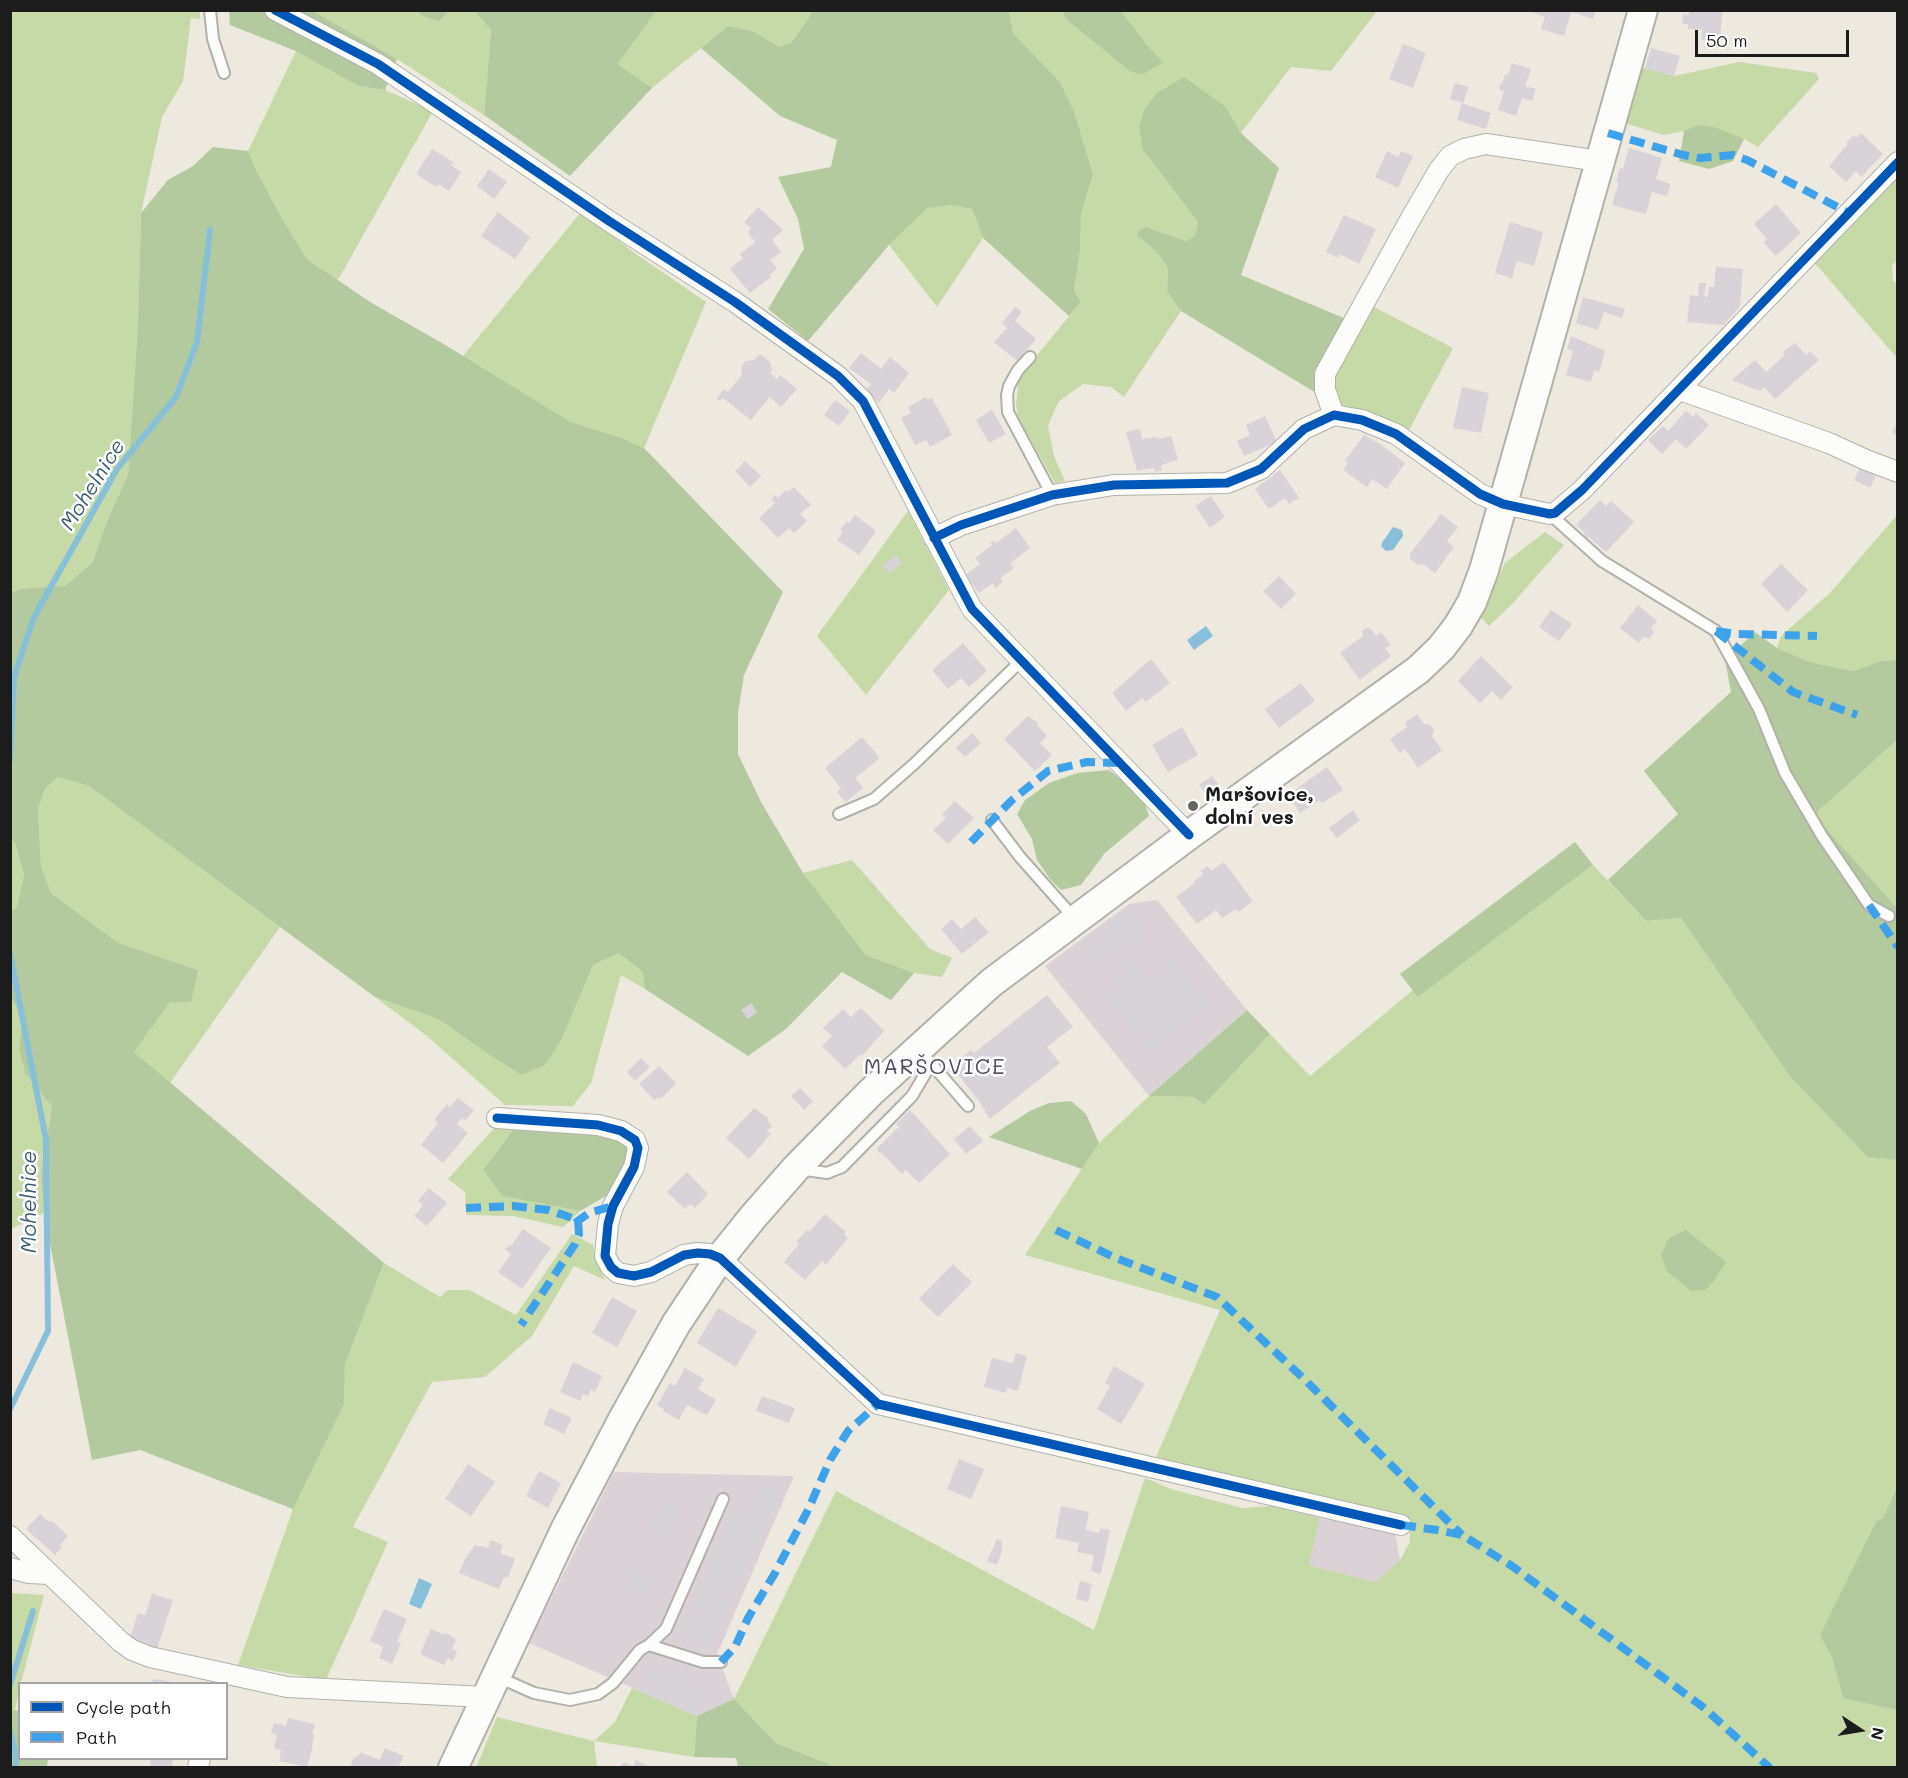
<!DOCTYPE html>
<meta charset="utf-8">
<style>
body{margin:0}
#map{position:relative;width:1908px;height:1778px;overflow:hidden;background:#eee9de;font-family:Mali,sans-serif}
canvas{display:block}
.frame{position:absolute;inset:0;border:12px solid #1c1c1c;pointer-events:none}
.legend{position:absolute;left:18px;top:1682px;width:210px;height:78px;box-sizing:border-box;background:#fff;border:2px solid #a4a4a4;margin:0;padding:8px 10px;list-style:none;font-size:18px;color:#1c1c1c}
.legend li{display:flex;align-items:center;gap:12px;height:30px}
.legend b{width:30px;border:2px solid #a4a4a4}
.north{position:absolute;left:1830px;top:1700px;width:60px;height:60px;-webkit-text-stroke:4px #fff;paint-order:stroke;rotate:102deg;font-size:16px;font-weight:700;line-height:24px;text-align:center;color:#1c1c1c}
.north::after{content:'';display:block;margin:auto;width:21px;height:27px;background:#1c1c1c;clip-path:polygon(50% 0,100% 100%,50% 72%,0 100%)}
.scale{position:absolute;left:1695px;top:30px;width:154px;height:27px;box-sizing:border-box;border:3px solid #1c1c1c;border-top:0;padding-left:8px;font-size:18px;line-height:21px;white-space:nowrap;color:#1c1c1c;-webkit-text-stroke:4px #fff;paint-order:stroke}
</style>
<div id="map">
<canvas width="1908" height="1778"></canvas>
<div class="frame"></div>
<ul class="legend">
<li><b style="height:8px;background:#0057b8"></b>Cycle path</li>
<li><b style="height:8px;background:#3da2ea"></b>Path</li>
</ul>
<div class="north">N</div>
<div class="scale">50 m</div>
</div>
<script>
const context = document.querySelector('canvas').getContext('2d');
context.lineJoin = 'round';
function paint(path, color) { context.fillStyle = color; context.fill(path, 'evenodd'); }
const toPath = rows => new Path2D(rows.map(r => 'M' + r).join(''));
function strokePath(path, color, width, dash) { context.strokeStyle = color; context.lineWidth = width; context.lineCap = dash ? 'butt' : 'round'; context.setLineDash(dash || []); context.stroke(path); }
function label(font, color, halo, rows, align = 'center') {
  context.font = font + ' Mali,sans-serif'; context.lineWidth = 5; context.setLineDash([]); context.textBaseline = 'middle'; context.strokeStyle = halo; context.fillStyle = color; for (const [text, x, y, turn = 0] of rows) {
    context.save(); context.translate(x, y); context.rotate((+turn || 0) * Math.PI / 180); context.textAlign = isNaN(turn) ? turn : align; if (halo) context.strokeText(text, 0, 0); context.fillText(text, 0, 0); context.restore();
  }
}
paint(toPath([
 [1157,900,1247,1010,1149,1096,1045,966,1129,904],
 [614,1472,794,1476,717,1654,734,1699,697,1716,529,1643],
 [1320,1518,1395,1533,1400,1560,1377,1582,1309,1565]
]), '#dbd2d8');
paint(toPath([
 [11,11,200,11,200,19,191,18,183,81,162,117,141,213,138,323,128,475,109,516,92,563,65,586,11,593],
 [313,11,416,11,423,16,437,22,449,11,477,11,491,30,484,115,397,59],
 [656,11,813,11,792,42,779,47,755,32,728,26,652,88,618,64],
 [1009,11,1063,11,1065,18,1144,74,1162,62,1147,45,1121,11,1377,11,1331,71,1291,67,1241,133,1226,107,1143,150,1198,222,1195,236,1186,241,1146,227,1157,252,1168,268,1167,292,1181,311,1124,397,1111,387,1083,384,1058,402,1048,426,1054,456,1065,481,1055,483,1018,417,1016,404,1019,377,1081,302,1074,290,1080,252,1081,214,1093,174,1074,111,1060,82,1013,33],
 [296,51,358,86,385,90,433,111,338,280,307,259,283,220,256,170,248,151],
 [1739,62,1816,73,1819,79,1758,147,1744,139,1697,125,1684,131,1664,135,1624,123,1640,68,1645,68,1674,76],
 [1897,175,1897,261,1892,265,1893,280,1897,285,1897,358,1814,262],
 [950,205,972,209,983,238,937,307,889,245,927,207],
 [581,212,636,254,706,302,644,448,622,438,571,422,463,356],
 [1374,307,1453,348,1408,432,1365,412,1343,406,1332,387,1332,375],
 [908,511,949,590,866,695,817,636],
 [1897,515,1897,660,1880,661,1854,671,1810,662,1777,648,1781,636,1830,593],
 [1545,532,1564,545,1513,603,1489,626,1480,616,1505,563],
 [1897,740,1897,908,1814,815],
 [58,777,89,786,280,927,170,1083,134,1052,170,1001,198,970,119,943,51,893,41,866,38,809,45,789],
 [10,838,15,843,24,874,17,907,11,911],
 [852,860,930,949,952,958,942,977,914,973,866,955,803,873],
 [1593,865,1646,921,1681,918,1788,1074,1897,1160,1897,1487,1883,1518,1820,1635,1832,1658,1843,1697,1897,1710,1897,1767,836,1767,776,1743,734,1699,836,1491,1094,1630,1145,1478,1171,1489,1242,1508,1272,1506,1320,1518,1309,1565,1376,1582,1400,1560,1410,1542,1410,1519,1156,1457,1220,1310,1025,1255,1099,1143,1149,1096,1194,1097,1204,1105,1270,1034,1310,1076,1413,990,1419,996],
 [619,953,644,972,645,989,621,975,591,1083,573,1106,505,1105,427,1036,375,997,438,1019,488,1054,521,1075,561,1041,593,965],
 [10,999,18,1009,21,1026,19,1050,25,1073,52,1107,41,1172,44,1213,11,1229],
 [498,1124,513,1130,483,1170,502,1196,580,1211,563,1227,513,1216,466,1215,465,1192,448,1179],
 [572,1234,593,1245,597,1263,605,1280,574,1266,532,1336,485,1377,432,1382,353,1527,388,1542,326,1680,238,1665,293,1509,344,1405,345,1364,384,1263,440,1297,448,1290,469,1290,516,1315],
 [10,1593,44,1595,21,1683,20,1684,19,1691,15,1710,11,1711],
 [632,1688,697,1716,694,1757,594,1741,597,1767,476,1768,497,1717,594,1741,615,1722]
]), '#c5daa7');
paint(toPath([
 [229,11,313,11,397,59,385,90,358,86,296,51,230,25],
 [416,11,449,11,438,22,423,16],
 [475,11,656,11,618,64,652,88,570,176,484,115,491,30],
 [813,11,1009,11,1013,33,1060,82,1074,111,1093,174,1081,214,1080,252,1074,290,1081,302,1069,316,983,238,972,209,950,205,927,208,889,245,808,341,768,309,804,249,798,219,778,177,831,167,837,140,780,116,701,48,728,26,755,32,779,47,792,42],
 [1063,11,1121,11,1147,45,1163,62,1144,74,1131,72,1065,18],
 [1184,77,1226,107,1241,133,1279,168,1241,275,1346,319,1316,393,1181,311,1167,292,1168,268,1157,252,1137,235,1139,231,1146,227,1186,241,1195,236,1198,222,1143,150,1139,127,1145,108,1157,93],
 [1697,125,1714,127,1744,139,1733,161,1709,169,1679,161,1684,131],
 [213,147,248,151,256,170,283,220,307,259,370,302,447,346,571,422,622,438,644,448,783,592,744,675,738,713,738,754,761,802,803,873,866,955,914,973,891,1000,842,972,786,1029,748,1056,645,989,643,972,619,953,593,965,561,1041,545,1065,521,1075,488,1054,438,1019,375,997,89,786,58,777,45,789,38,809,41,866,51,893,119,943,198,970,191,1002,170,1002,134,1052,384,1263,345,1364,344,1405,293,1509,140,1450,92,1460,44,1213,41,1172,52,1107,25,1073,19,1050,21,1026,18,1009,11,999,11,911,17,907,24,874,15,843,10,838,10,593,21,589,65,586,92,563,109,516,128,475,138,323,141,213,168,180,193,166],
 [1755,632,1777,648,1810,662,1854,671,1880,661,1897,660,1897,740,1814,815,1897,908,1897,1160,1868,1157,1788,1074,1681,918,1646,921,1608,880,1678,814,1644,771,1731,692,1725,660],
 [1109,770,1142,795,1149,816,1105,853,1081,885,1061,890,1050,879,1037,860,1032,839,1017,814,1025,800,1049,783,1077,773],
 [1575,842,1593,865,1418,997,1400,974],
 [1247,1010,1270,1034,1204,1105,1194,1097,1149,1096],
 [1071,1101,1086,1114,1099,1143,1082,1169,989,1137,1030,1111,1049,1103],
 [513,1130,597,1135,621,1140,630,1150,630,1165,615,1191,580,1211,502,1196,483,1170],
 [1686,1230,1726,1262,1714,1281,1705,1290,1691,1291,1667,1271,1661,1255,1669,1238],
 [1897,1487,1897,1710,1843,1698,1832,1658,1820,1635,1876,1522,1883,1518],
 [734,1699,776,1743,836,1767,738,1767,736,1758,694,1757,697,1716],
 [15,1710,19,1711,20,1758,48,1759,47,1767,11,1767,11,1711]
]), '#b3ca9e');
paint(toPath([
 [1393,527,1402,530,1403,536,1393,550,1386,551,1381,546,1383,541],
 [1206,626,1213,636,1194,650,1187,640],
 [419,1578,432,1584,421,1609,409,1604]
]), '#88bfd9');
strokePath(toPath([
 [10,760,14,677,34,617,117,469,176,397,197,342,210,230],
 [10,954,46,1140,48,1331,10,1409],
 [10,1685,33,1611],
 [10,1731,16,1755,16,1768]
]), '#88bfd9', 6);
paint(toPath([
 [1526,10,1596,10,1593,19,1571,12,1564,36,1541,29,1545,17],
 [1689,10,1722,10,1720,41,1701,40,1702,30,1688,29,1688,24,1682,24,1683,14,1689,15],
 [1403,44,1426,53,1413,88,1389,79],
 [1651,48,1680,56,1674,76,1645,68],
 [1512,63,1531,69,1525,86,1536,89,1532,101,1522,98,1516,116,1498,110,1504,91,1499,89,1500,84,1502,84,1505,74,1508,75],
 [1455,83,1469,87,1463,103,1450,99],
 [1462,103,1491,113,1486,129,1457,120],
 [1861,133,1883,154,1861,177,1856,171,1846,182,1829,166,1848,144,1846,143,1854,135,1856,138],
 [1629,148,1662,158,1656,179,1670,184,1667,196,1652,192,1646,214,1612,205,1619,182,1616,182,1620,168,1623,169],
 [432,149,453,162,451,165,461,172,449,191,438,184,436,187,416,174],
 [1387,151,1398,157,1401,151,1413,156,1398,188,1375,177],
 [489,169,507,182,494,199,477,186],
 [1776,204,1801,233,1776,256,1764,243,1767,239,1754,224],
 [758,207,783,230,772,240,781,252,770,260,777,269,769,275,771,277,750,293,730,269,743,258,740,254,755,242,748,232,751,228,744,222],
 [498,212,530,237,515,259,481,236],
 [1344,215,1376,229,1359,264,1340,254,1338,258,1326,252],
 [1510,222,1543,232,1534,266,1517,261,1512,278,1495,273],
 [1716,267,1743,269,1740,306,1724,325,1687,322,1690,295,1698,296,1699,283,1706,283,1704,296,1708,297,1709,287,1714,287],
 [1583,297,1625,309,1622,318,1604,312,1598,330,1576,323],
 [1015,307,1022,312,1015,321,1036,339,1017,361,994,342,1007,328,1002,323],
 [1571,336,1605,351,1599,372,1594,370,1591,382,1566,375,1573,351,1567,349],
 [1795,343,1806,355,1810,351,1819,360,1775,399,1764,387,1759,391,1732,380,1755,360,1766,372,1785,355,1783,352],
 [861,353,881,369,890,357,909,373,894,393,889,389,879,403,865,392,871,384,849,368],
 [760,354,770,362,772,370,770,373,777,379,780,375,797,389,781,407,770,397,751,420,723,398,720,401,717,398,724,389,728,392,742,375,741,367,746,361,754,360],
 [1462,387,1489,393,1481,433,1453,428],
 [926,397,927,400,932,398,952,435,930,447,926,440,915,445,901,418,911,413,908,407],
 [835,400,850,411,839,426,824,415],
 [992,410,1006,434,989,443,976,420],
 [1686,411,1693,417,1696,413,1709,425,1686,449,1676,439,1662,454,1648,440,1663,426,1668,431],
 [1265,416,1277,442,1244,456,1237,441,1250,435,1246,425],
 [1898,423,1898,436,1892,432],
 [1140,429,1142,439,1157,437,1157,439,1171,436,1178,460,1161,465,1162,470,1155,472,1154,468,1151,469,1151,468,1137,471,1126,432],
 [1364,435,1380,444,1405,463,1387,489,1372,479,1367,487,1343,470,1348,462,1345,461],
 [745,461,761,476,750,487,735,471],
 [1860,468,1876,476,1870,488,1854,480],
 [1280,470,1299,498,1289,504,1285,498,1269,509,1255,489],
 [794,487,811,505,800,514,807,521,794,533,789,528,778,538,759,518,775,503,771,499,775,495,778,498,786,490,788,492],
 [1211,496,1225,517,1210,528,1195,506],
 [1600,500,1606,506,1611,501,1634,522,1606,552,1589,537,1588,538,1584,535,1585,533,1576,525],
 [1441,514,1458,527,1447,541,1454,547,1435,573,1423,564,1418,565,1410,559,1410,554],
 [855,515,876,531,859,555,837,540,843,532,840,530,847,521,849,523],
 [1016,528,1030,548,1010,563,1014,568,1000,578,1003,582,995,588,993,583,979,593,965,575,980,564,975,558,992,545,990,543,994,541,996,543],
 [896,555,903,563,889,573,883,565],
 [1781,564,1808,590,1787,612,1761,584],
 [1279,576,1296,594,1281,609,1263,591],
 [1638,605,1657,621,1651,628,1654,632,1649,639,1644,637,1639,643,1620,628],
 [1551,610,1572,624,1559,641,1539,627],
 [1367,628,1371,629,1376,636,1381,632,1391,645,1385,648,1391,656,1360,680,1340,653,1363,636,1362,631],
 [963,643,987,671,969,687,961,678,948,689,932,670],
 [1481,656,1513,687,1501,700,1492,691,1480,703,1458,681],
 [1151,659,1170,683,1146,702,1142,698,1126,711,1112,693],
 [1301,683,1315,701,1279,728,1265,709],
 [1417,714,1424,724,1430,725,1434,730,1432,736,1442,750,1418,768,1405,749,1400,753,1390,739,1407,727,1405,723],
 [1028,716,1038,723,1038,726,1047,736,1040,743,1052,755,1035,771,1004,739],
 [1182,727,1198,755,1168,772,1152,745],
 [972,733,981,743,965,757,956,748],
 [862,737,880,758,855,778,863,788,846,802,837,792,841,788,825,768],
 [1327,767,1343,790,1322,803,1320,800,1300,813,1288,795],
 [1212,776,1219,785,1205,794,1199,785],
 [955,801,974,818,948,844,933,830,946,818,942,814],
 [1353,810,1360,820,1337,838,1329,828],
 [1224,862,1253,901,1238,912,1236,909,1222,918,1216,910,1197,924,1176,897,1195,883,1193,882,1203,874,1201,871,1207,866,1211,871],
 [1127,911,1133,919,1137,916,1144,925,1140,928,1147,937,1131,948,1133,950,1131,952,1135,956,1132,959,1147,978,1172,958,1210,1004,1150,1052,1101,991,1131,967,1127,962,1125,964,1119,955,1101,968,1083,944],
 [975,917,989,932,962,954,941,929,952,919,961,929],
 [1047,995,1073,1027,1047,1047,1060,1063,990,1119,979,1101,951,1066,971,1050,974,1053],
 [751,1003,757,1012,748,1019,741,1010],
 [861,1008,884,1031,862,1056,861,1054,845,1069,822,1046,832,1036,823,1028,843,1009,851,1017],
 [641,1058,650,1067,635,1081,627,1072],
 [659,1066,676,1083,662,1098,657,1098,654,1100,639,1084],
 [800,1088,813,1101,804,1110,791,1096],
 [458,1098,474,1110,466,1120,462,1118,457,1124,468,1133,443,1163,421,1145,438,1123,434,1120,447,1104,450,1107],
 [754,1108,768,1118,767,1120,772,1126,767,1131,771,1134,749,1159,726,1138],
 [910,1110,950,1154,919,1183,906,1170,902,1174,881,1152,880,1154,878,1151,877,1148,899,1127,896,1124],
 [970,1126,983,1141,966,1154,954,1139],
 [687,1172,708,1194,695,1208,690,1204,685,1209,667,1192],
 [429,1188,447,1203,427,1226,414,1216,423,1205,418,1201],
 [825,1214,846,1232,844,1235,848,1238,826,1265,822,1261,805,1280,784,1262,799,1244,796,1242,807,1230,809,1232],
 [523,1229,551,1248,522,1289,498,1272,511,1254,505,1249,509,1245,511,1246],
 [953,1264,972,1282,938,1317,919,1299],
 [612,1297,637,1311,617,1347,592,1333],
 [718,1308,757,1331,736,1367,697,1343],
 [1016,1353,1027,1356,1018,1391,1007,1388,1006,1393,984,1387,992,1358,1013,1363],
 [573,1362,602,1376,595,1392,591,1389,588,1396,583,1394,580,1401,560,1392],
 [1114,1366,1145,1384,1121,1424,1097,1409,1110,1386,1105,1383],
 [685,1368,704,1379,698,1389,716,1400,707,1415,687,1405,679,1420,663,1411,664,1409,657,1405,670,1383,675,1386],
 [762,1396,795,1408,789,1423,756,1411],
 [550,1408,572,1418,564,1434,543,1424],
 [959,1459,984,1469,971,1499,947,1489],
 [468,1464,495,1482,471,1516,445,1499],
 [539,1471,561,1483,548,1508,526,1496],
 [760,1482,782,1492,760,1538,765,1540,759,1552,754,1550,710,1648,680,1635,733,1513,745,1519],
 [663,1500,681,1510,669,1536,651,1526],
 [1061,1506,1089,1512,1086,1530,1099,1533,1100,1528,1110,1530,1101,1574,1091,1571,1094,1555,1077,1552,1079,1543,1055,1538],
 [40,1514,48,1521,52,1521,68,1536,60,1545,62,1547,55,1555,26,1529],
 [997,1539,1002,1541,1002,1551,997,1565,987,1561],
 [491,1540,503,1545,500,1553,515,1559,508,1578,504,1577,499,1589,459,1573,465,1559,475,1545,488,1548],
 [1348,1543,1360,1546,1358,1557,1346,1554],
 [633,1567,657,1576,650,1596,626,1587],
 [1080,1581,1092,1584,1088,1602,1076,1599],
 [152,1594,173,1600,157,1649,137,1642,137,1640,130,1638,138,1613,145,1615],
 [384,1609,407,1619,397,1642,401,1643,392,1664,379,1658,383,1647,370,1641],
 [431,1629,443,1634,447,1633,456,1640,452,1649,457,1651,453,1661,448,1658,444,1665,420,1654],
 [651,1663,709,1687,697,1716,640,1691],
 [153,1679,172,1682,172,1683,152,1683],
 [288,1718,315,1724,312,1734,314,1735,312,1746,313,1746,307,1767,279,1761,281,1750,274,1748,277,1735,271,1733,274,1723,286,1726],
 [385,1748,404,1756,398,1767,350,1767,353,1759,359,1755,360,1752,380,1760],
 [151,1758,173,1758,172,1767,150,1767],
 [636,1760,651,1767,620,1767,624,1762,633,1766]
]), '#d7d3d8');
const service = toPath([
 [210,10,213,39,224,73],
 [1030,357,1018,370,1009,386,1007,395,1008,412,1052,495],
 [1550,514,1602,561,1716,631,1759,709,1785,773,1822,836,1869,905,1889,916],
 [839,814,874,799,914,764,1021,661],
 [992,820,1020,857,1075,919],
 [928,1060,968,1106],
 [799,1169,827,1173,842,1167,912,1096,931,1064],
 [649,1645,703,1662,721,1662],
 [498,1677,534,1693,570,1700,598,1694,613,1683,640,1650,649,1645,666,1629,723,1499]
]);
const minor = toPath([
 [275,10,378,64,609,221,735,302,838,376,863,401,972,609,1189,835],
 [1680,390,1829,443,1866,460,1898,472],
 [1334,415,1325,390,1325,374,1411,218,1439,170,1450,156,1464,149,1486,144,1599,161],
 [934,538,961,525,1052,495,1114,485,1227,483,1261,469,1304,429,1334,415,1362,420,1396,434,1480,494,1503,504,1550,514,1555,513,1582,490,1898,162],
 [497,1118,598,1125,621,1131,635,1140,638,1148,634,1167,613,1206,608,1224,605,1256,611,1267,618,1273,634,1276,651,1272,684,1255,698,1253,710,1254,720,1258,878,1404,1401,1525],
 [10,1536,121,1642,132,1650,150,1657,287,1687,485,1697],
 [10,1568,29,1573,49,1574],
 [198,1768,200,1758]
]);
const secondary = toPath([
 [453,1768,565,1530,623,1419,676,1324,720,1258,753,1217,796,1168,871,1092,991,983,1189,835,1418,670,1441,648,1458,626,1472,602,1484,570,1643,10]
]);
strokePath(service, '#b3b0aa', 14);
strokePath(minor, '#b3b0aa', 22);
strokePath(secondary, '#b3b0aa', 32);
strokePath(service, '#fcfcfa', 10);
strokePath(minor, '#fcfcfa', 20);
strokePath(secondary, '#fcfcfa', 28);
strokePath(toPath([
 [1608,133,1683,155,1700,158,1733,155,1747,160,1849,213],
 [1716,631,1793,692,1857,715],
 [1716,631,1737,634,1817,636],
 [971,842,1012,800,1048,771,1087,762,1117,763],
 [1869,905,1898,947],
 [466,1208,513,1206,549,1210,578,1220,579,1234,575,1244,521,1325],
 [575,1223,589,1213,613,1206],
 [1056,1230,1116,1258,1217,1297,1303,1378,1462,1535],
 [1401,1525,1437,1530,1462,1535,1512,1566,1703,1707,1770,1768],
 [721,1662,735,1647,748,1618,775,1573,808,1510,830,1460,848,1431,878,1404]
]), '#3da2ea', 8, [15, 8]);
strokePath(toPath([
 [275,10,378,64,609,221,735,302,838,376,863,401,972,609,1189,835],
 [934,538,961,525,1052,495,1114,485,1227,483,1261,469,1304,429,1334,415,1362,420,1396,434,1480,494,1503,504,1550,514,1555,513,1582,490,1898,162],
 [497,1118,598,1125,621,1131,635,1140,638,1148,634,1167,613,1206,608,1224,605,1256,611,1267,618,1273,634,1276,651,1272,684,1255,698,1253,710,1254,720,1258,878,1404,1401,1525]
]), '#0057b8', 9);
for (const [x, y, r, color] of [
 [1193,806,6,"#666460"]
]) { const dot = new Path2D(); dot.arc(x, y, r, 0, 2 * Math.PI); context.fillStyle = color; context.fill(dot); strokePath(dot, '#fff', 2); }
label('bold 20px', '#1c1c1c', '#fff', [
 ["Maršovice,",1205,795],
 ["dolní ves",1205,818]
], 'left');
label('italic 21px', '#395d70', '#fff', [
 ["Mohelnice",93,485,-58],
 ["Mohelnice",30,1202,-90]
]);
context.letterSpacing = '1.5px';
label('22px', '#534f62', '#fff', [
 ["MARŠOVICE",935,1067]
]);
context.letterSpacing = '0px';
</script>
